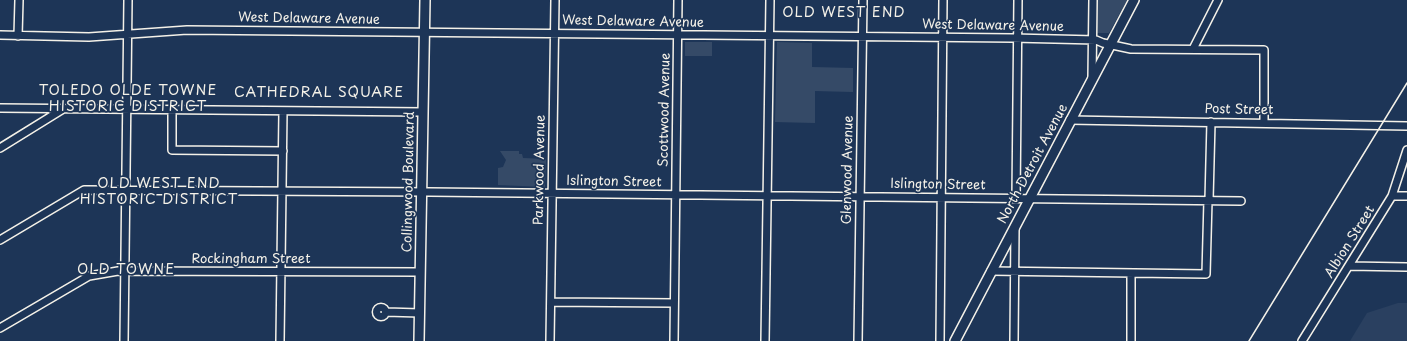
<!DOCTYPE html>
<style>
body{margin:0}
canvas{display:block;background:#1d3557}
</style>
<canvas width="1407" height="341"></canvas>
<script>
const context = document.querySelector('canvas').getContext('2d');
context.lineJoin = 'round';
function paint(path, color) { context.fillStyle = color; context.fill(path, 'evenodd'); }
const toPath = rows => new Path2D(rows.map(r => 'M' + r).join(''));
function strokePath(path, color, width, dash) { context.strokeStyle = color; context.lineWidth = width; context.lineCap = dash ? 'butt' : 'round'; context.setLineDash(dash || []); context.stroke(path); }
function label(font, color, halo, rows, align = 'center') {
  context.font = font + ' "Playpen Sans",sans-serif'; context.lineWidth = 3.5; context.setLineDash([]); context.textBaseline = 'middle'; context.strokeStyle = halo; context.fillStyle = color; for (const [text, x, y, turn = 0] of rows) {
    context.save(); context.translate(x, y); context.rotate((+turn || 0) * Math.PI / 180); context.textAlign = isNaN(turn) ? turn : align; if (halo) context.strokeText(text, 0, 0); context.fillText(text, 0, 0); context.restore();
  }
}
paint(toPath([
 [1398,303,1407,303,1407,341,1350,341,1367,313]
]), '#2a4060');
paint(toPath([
 [1097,0,1127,0,1109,33,1096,33],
 [685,42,712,42,712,56,685,56],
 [777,42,812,43,812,67,853,68,853,92,815,91,815,123,775,122],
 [500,151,519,151,519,154,522,154,523,158,546,159,545,187,498,185,498,168,503,167,506,160]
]), '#354a67');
const minor = toPath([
 [0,35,89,37,187,30,1013,38,1096,40,1103,43,1131,49,1264,50,1264,123],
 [18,36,19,0],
 [1193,49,1218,0],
 [1092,78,1093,0],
 [0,108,423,112],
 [172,110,172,150,283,151],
 [1070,120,1407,126],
 [0,148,63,109],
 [1392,196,1407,196],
 [1016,198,1018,0],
 [1209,200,1211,122],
 [0,240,84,190,430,192,1241,201],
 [1349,266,1407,267],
 [991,271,1206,274,1208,200],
 [551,302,674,303],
 '376.5 312a4.5 4.5 0 1 1 9 0a4.5 4.5 0 1 1-9 0Z',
 [386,312,420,313],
 [0,328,89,276,118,271,420,272],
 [124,341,128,0],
 [280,341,283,111],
 [550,341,555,0],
 [674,341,678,0],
 [765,341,770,0],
 [858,341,863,0],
 [940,341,943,0],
 [1014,341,1015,228],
 [1131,341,1131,273],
 [1302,341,1392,196,1407,150]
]);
const major = toPath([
 [419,341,425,0],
 [955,341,1134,0]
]);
strokePath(minor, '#f4f1e8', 10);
strokePath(major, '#f4f1e8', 12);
strokePath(minor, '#1d3557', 7);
strokePath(major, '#1d3557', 9);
strokePath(toPath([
 [1249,341,1407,83]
]), '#f4f1e8', 1.5);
label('13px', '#f4f1e8', '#1d3557', [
 ["West Delaware Avenue",309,19,1],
 ["West Delaware Avenue",633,22,1],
 ["West Delaware Avenue",993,26,1],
 ["Scottwood Avenue",665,110,-89],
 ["Post Street",1239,110,1],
 ["North Detroit Avenue",1033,164,-62],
 ["Parkwood Avenue",540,170,-89],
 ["Glenwood Avenue",848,170,-89],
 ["Collingwood Boulevard",409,182,-89],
 ["Islington Street",614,182,1],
 ["Islington Street",938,185,1],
 ["Albion Street",1350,242,-58],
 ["Rockingham Street",251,259]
]);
context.letterSpacing = '1px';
label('14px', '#f4f1e8', '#1d3557', [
 ["OLD WEST END",844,13],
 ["TOLEDO OLDE TOWNE",128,91],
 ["HISTORIC DISTRICT",128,107],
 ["CATHEDRAL SQUARE",319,93],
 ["OLD WEST END",159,184],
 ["HISTORIC DISTRICT",159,200],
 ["OLD TOWNE",126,270]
]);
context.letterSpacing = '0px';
</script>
